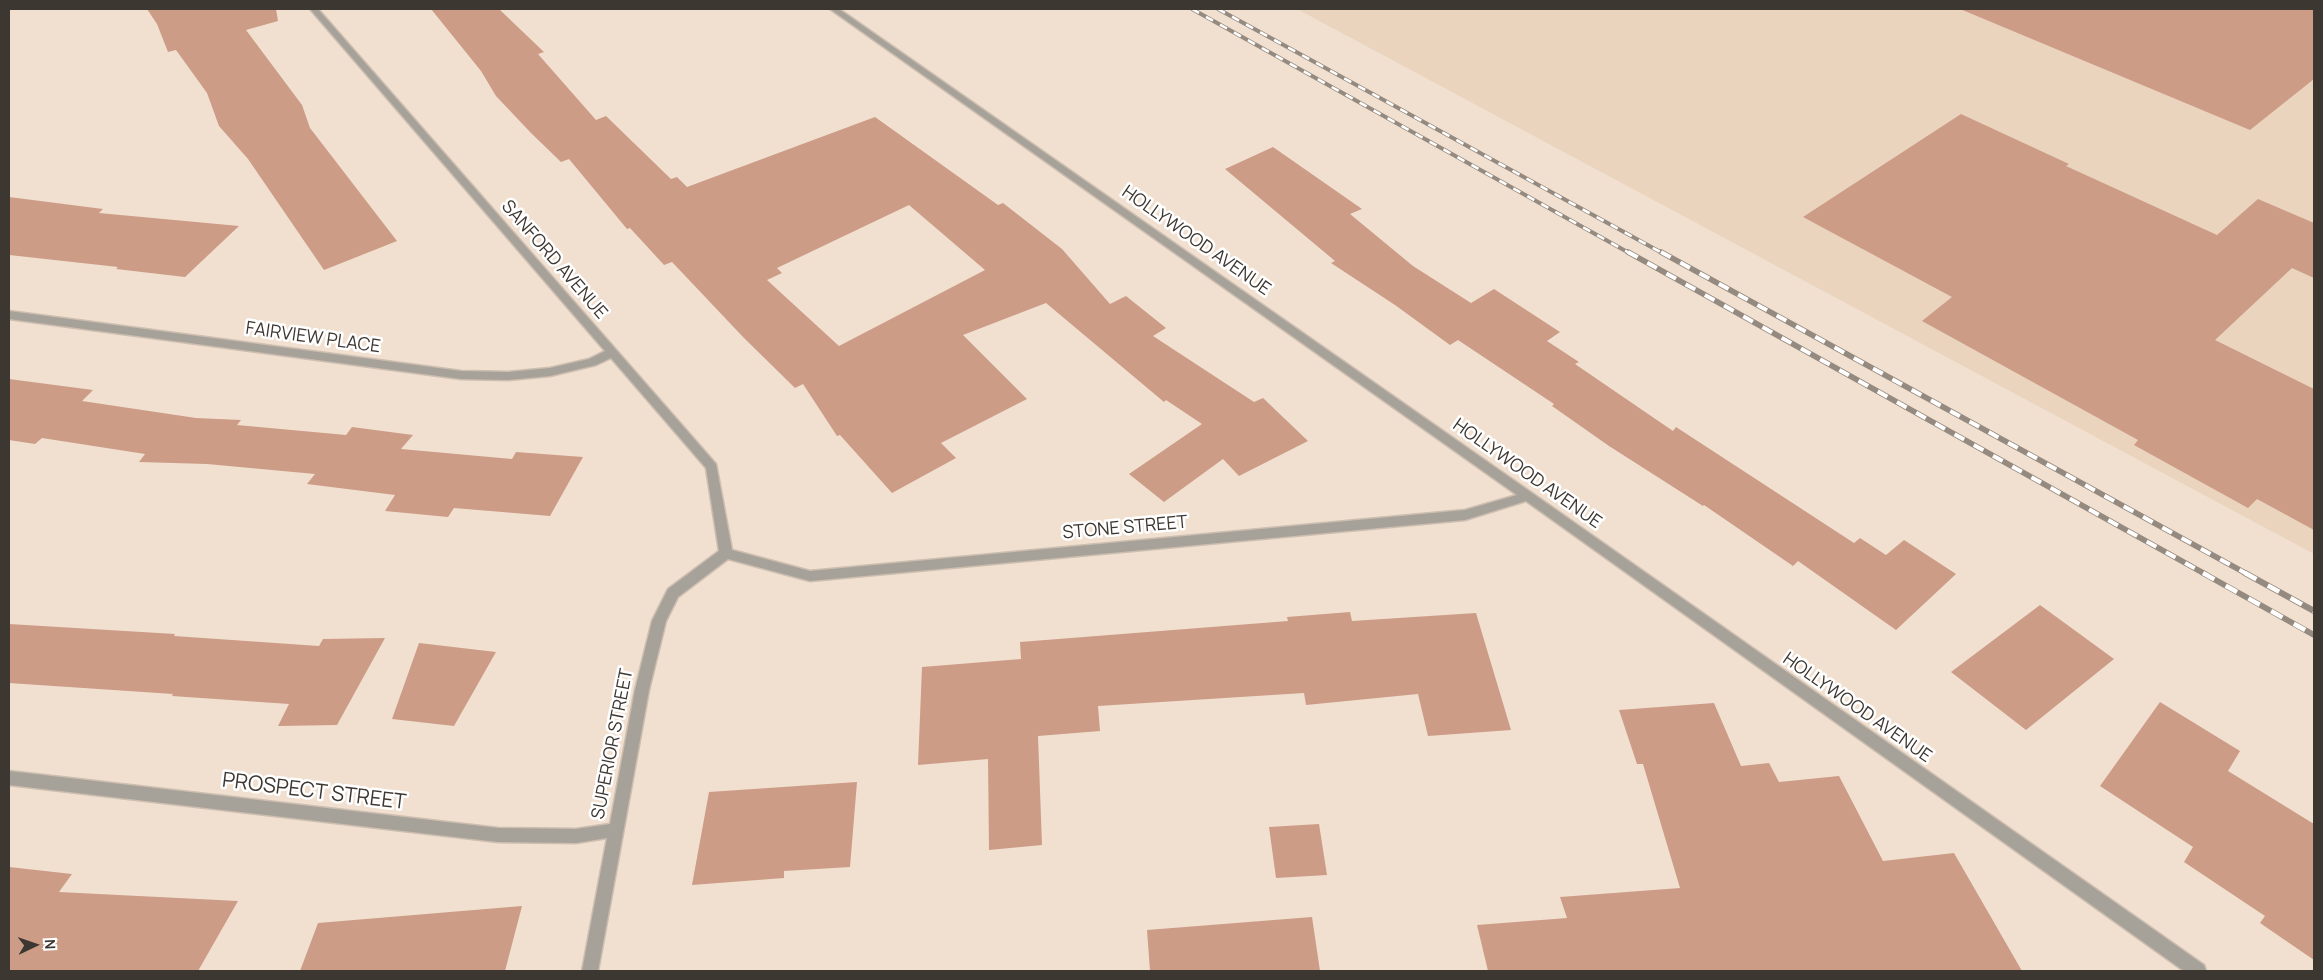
<!DOCTYPE html>
<style>
body{margin:0}
#map{position:relative;width:2323px;height:980px;overflow:hidden;background:#f1e0d0;font-family:Manrope,sans-serif}
canvas{display:block}
.frame{position:absolute;inset:0;border:10px solid #3d3731;pointer-events:none}
.north{position:absolute;left:10px;top:920px;width:50px;height:50px;-webkit-text-stroke:4px #fff;paint-order:stroke;rotate:87deg;font-size:14px;font-weight:700;line-height:20px;text-align:center;color:#3d3731}
.north::after{content:'';display:block;margin:auto;width:18px;height:22px;background:#3d3731;clip-path:polygon(50% 0,100% 100%,50% 72%,0 100%)}
</style>
<div id="map">
<canvas width="2323" height="980"></canvas>
<div class="frame"></div>
<div class="north">N</div>
</div>
<script>
const context = document.querySelector('canvas').getContext('2d');
context.lineJoin = 'round';
function paint(path, color) { context.fillStyle = color; context.fill(path, 'evenodd'); }
const toPath = rows => new Path2D(rows.map(r => 'M' + r).join(''));
function strokePath(path, color, width, dash) { context.strokeStyle = color; context.lineWidth = width; context.lineCap = dash ? 'butt' : 'round'; context.setLineDash(dash || []); context.stroke(path); }
function label(font, color, halo, rows, align = 'center') {
  context.font = font + ' Manrope,sans-serif'; context.lineWidth = 5; context.setLineDash([]); context.textBaseline = 'middle'; context.strokeStyle = halo; context.fillStyle = color; for (const [text, x, y, turn = 0] of rows) {
    context.save(); context.translate(x, y); context.rotate((+turn || 0) * Math.PI / 180); context.textAlign = isNaN(turn) ? turn : align; if (halo) context.strokeText(text, 0, 0); context.fillText(text, 0, 0); context.restore();
  }
}
paint(toPath([
 [1297,9,2314,9,2314,554]
]), '#ead4be');
paint(toPath([
 [147,9,276,9,278,21,246,30,302,105,310,128,397,241,324,270,248,159,219,126,207,93,176,50,168,52,157,24],
 [431,9,499,9,544,52,538,54,596,120,606,116,671,179,677,177,687,187,875,117,998,205,1003,203,1062,249,1110,304,1126,296,1166,328,1153,336,1254,402,1263,398,1308,441,1239,476,1223,459,1164,502,1129,474,1202,424,1166,400,1164,402,1046,303,963,335,1027,399,941,443,956,458,892,493,840,435,837,436,803,384,795,388,744,338,672,262,664,265,630,228,627,229,569,159,561,162,531,133,496,96,481,71],
 [909,205,985,270,839,346,767,280,782,273,777,268],
 [1960,9,2314,9,2314,79,2250,130],
 [1961,114,2069,164,2066,166,2217,235,2258,199,2314,223,2314,278,2292,268,2215,340,2314,389,2314,530,2257,499,2248,508,2134,445,2138,440,1922,321,1952,297,1803,217],
 [1273,147,1362,209,1350,214,1413,266,1471,303,1494,289,1560,332,1547,341,1579,362,1575,364,1673,431,1676,427,1854,543,1860,538,1886,555,1904,540,1956,574,1896,630,1798,561,1793,566,1704,505,1703,506,1609,446,1552,406,1554,404,1458,340,1450,345,1395,305,1331,263,1335,261,1225,169],
 [9,197,103,209,99,213,239,226,185,277,116,269,118,267,9,255],
 [9,379,93,390,82,401,196,418,241,420,237,425,346,435,352,427,413,435,401,449,512,459,516,452,583,457,550,516,454,508,448,517,385,511,395,495,307,484,315,474,207,464,139,462,145,454,42,438,35,444,9,440],
 [2040,605,2114,659,2026,730,1951,672],
 [1350,612,1352,621,1476,613,1511,730,1428,736,1418,694,1306,705,1304,693,1098,706,1100,731,1038,736,1042,845,989,850,988,759,918,765,922,667,1021,659,1020,642,1288,621,1287,617],
 [9,624,175,634,174,636,319,646,323,639,385,638,337,725,278,726,289,704,172,696,173,694,9,683],
 [419,643,496,652,454,726,392,719],
 [2160,702,2240,751,2228,771,2314,824,2314,960,2260,923,2265,916,2184,862,2193,847,2100,786],
 [1714,703,1741,766,1769,763,1779,782,1839,776,1883,861,1954,853,2022,971,1488,971,1477,925,1567,918,1560,897,1680,888,1643,764,1637,764,1619,710],
 [857,782,850,867,784,871,784,878,692,885,709,792],
 [1319,824,1327,875,1276,878,1269,827],
 [9,867,72,874,59,892,238,901,198,971,9,971],
 [522,906,505,971,300,971,318,923],
 [1312,917,1320,971,1150,971,1147,930]
]), '#cc9c87');
const minor = toPath([
 [310,9,318,9,716,464,732,550,810,571,1465,510,1517,495,830,9,839,9,1532,493,2204,965,2206,971,2184,971,1526,501,1465,520,810,581,728,559,678,597,666,621,649,690,598,971,582,971,607,838,576,843,498,842,9,785,9,771,498,828,576,829,610,824,635,690,652,621,668,589,719,551,706,468,611,358,596,365,550,376,508,380,461,379,9,319,9,311,461,371,508,372,550,368,589,359,605,351,310,9]
]);
strokePath(minor, '#cdbeb0', 3);
paint(minor, '#a6a29a');
const railFar2 = toPath([
 [1192,9,1631,254],
 [1218,9,1664,254]
]);
const railFar1 = toPath([
 [1628,252,2205,574],
 [1661,252,2247,574]
]);
const rail = toPath([
 [2203,573,2314,635],
 [2245,573,2314,611]
]);
strokePath(railFar2, '#958a7f', 4);
strokePath(railFar1, '#958a7f', 5.5);
strokePath(rail, '#958a7f', 6);
strokePath(railFar2, '#fff', 2.5, [8]);
strokePath(railFar1, '#fff', 4, [11]);
strokePath(rail, '#fff', 4.5, [13]);
label('18px', '#3d3731', '#fff', [
 ["HOLLYWOOD AVENUE",1196,241,35],
 ["SANFORD AVENUE",554,260,49],
 ["FAIRVIEW PLACE",313,338,8],
 ["HOLLYWOOD AVENUE",1527,474,35],
 ["STONE STREET",1125,528,-5],
 ["HOLLYWOOD AVENUE",1857,708,35],
 ["SUPERIOR STREET",613,744,-79]
]);
label('21px', '#3d3731', '#fff', [
 ["PROSPECT STREET",314,792,7]
]);
</script>
